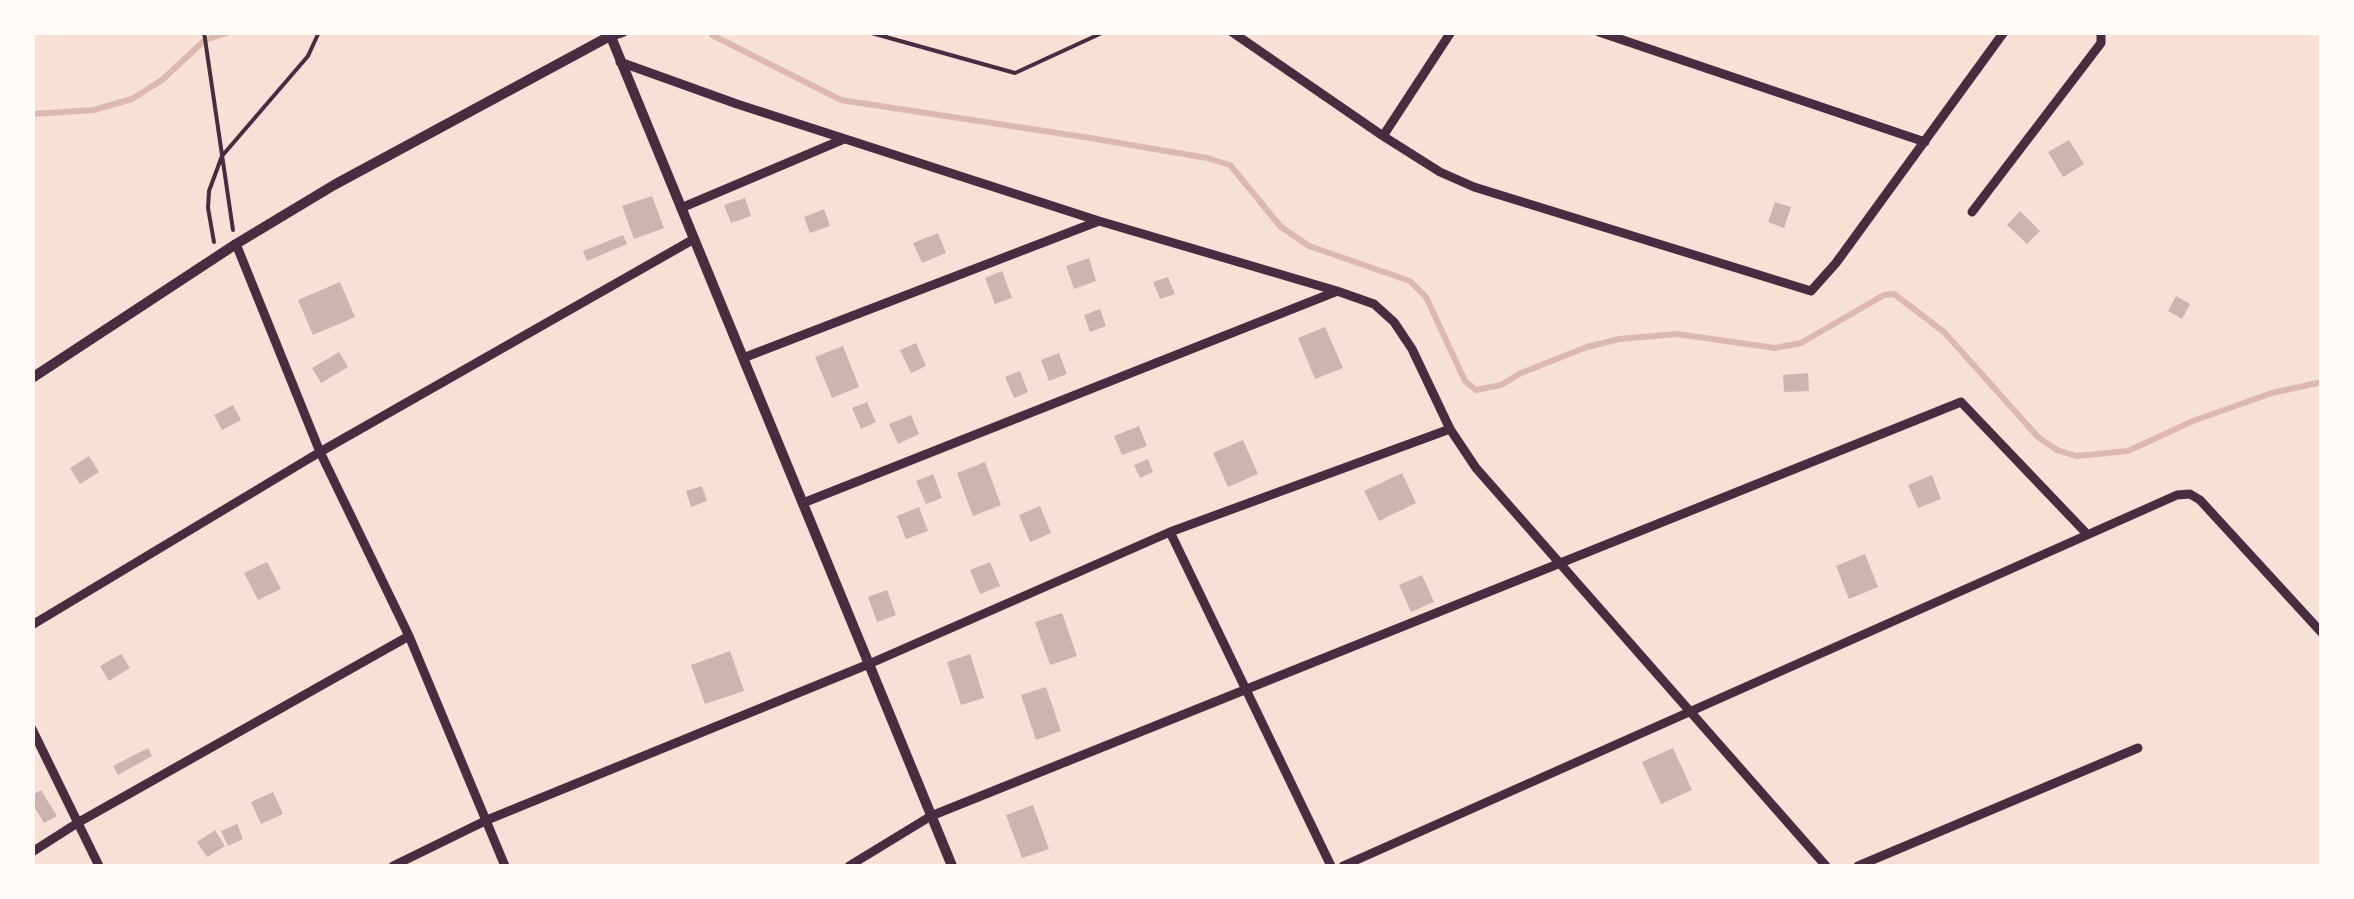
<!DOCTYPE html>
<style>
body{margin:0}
#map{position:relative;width:2354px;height:899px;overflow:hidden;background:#f7e1d7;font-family:"Times New Roman",serif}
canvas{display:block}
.frame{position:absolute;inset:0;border:35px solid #fffaf5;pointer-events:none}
</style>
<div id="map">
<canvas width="2354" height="899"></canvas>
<div class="frame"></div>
</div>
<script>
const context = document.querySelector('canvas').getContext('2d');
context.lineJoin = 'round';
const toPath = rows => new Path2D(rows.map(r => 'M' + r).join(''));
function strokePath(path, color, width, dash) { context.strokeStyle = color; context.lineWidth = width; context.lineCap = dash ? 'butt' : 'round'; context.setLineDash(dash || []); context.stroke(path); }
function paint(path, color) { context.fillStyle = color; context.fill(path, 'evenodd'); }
strokePath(toPath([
 [712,35,841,100,1090,138,1207,158,1230,165,1281,227,1309,246,1410,281,1426,297,1465,381,1476,390,1501,385,1521,373,1587,347,1619,339,1677,334,1775,348,1801,343,1884,295,1894,294,1944,332,2038,437,2057,450,2076,456,2128,451,2193,421,2272,393,2322,382],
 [32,114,94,110,132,99,162,80,205,40,230,32]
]), '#dcb8b0', 6);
paint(toPath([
 [2069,140,2084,164,2063,177,2048,152],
 [652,196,664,228,634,239,622,206],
 [745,198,751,216,731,223,724,205],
 [1775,202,1791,207,1784,228,1768,222],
 [824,209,830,226,810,233,804,217],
 [2020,211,2040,231,2027,244,2007,225],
 [938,233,946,253,922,263,913,243],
 [623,235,627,244,587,261,583,251],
 [1089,258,1096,281,1074,289,1066,266],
 [1002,271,1012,298,995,304,985,278],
 [1168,277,1175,294,1160,299,1153,282],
 [340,282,355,317,313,335,298,300],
 [2176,296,2190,304,2182,319,2168,311],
 [1100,309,1106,326,1090,332,1084,315],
 [1325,327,1343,368,1315,379,1298,338],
 [916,343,926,366,911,373,900,350],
 [843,346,859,387,832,398,815,357],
 [339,352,348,367,321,383,312,368],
 [1059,353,1067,374,1049,381,1041,360],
 [1020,371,1028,392,1014,398,1005,377],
 [1808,373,1809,391,1784,392,1783,375],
 [867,402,876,422,861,429,852,408],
 [233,405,241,420,222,430,214,415],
 [911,415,919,434,898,444,889,424],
 [1139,426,1147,446,1122,455,1114,436],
 [1243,440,1258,474,1228,487,1213,453],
 [89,456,99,472,80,484,70,468],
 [1148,459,1153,472,1140,478,1134,465],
 [985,462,1001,505,973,516,957,473],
 [1402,473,1416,503,1379,521,1364,491],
 [933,474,942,498,926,504,916,481],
 [1932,475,1941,499,1918,508,1908,485],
 [702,486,707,501,691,507,686,491],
 [1040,506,1051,533,1030,542,1019,515],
 [919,507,928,531,906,539,897,516],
 [1865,554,1878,587,1849,599,1836,566],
 [267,562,281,589,258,600,244,573],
 [990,562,1000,586,980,594,970,570],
 [1422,575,1434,602,1411,612,1399,585],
 [887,590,896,615,877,622,868,597],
 [1062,613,1077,656,1050,665,1035,622],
 [730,651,744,691,705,704,691,665],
 [121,654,130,668,109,681,100,666],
 [970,654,984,698,961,705,947,662],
 [1046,687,1061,731,1036,740,1021,695],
 [148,748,152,756,118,775,113,766],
 [1673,748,1692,790,1661,804,1642,762],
 [41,790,57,816,44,823,32,803,32,795],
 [273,792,283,814,261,824,251,802],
 [1033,805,1049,849,1022,858,1006,815],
 [237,824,243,839,228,846,221,831],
 [215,830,225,846,207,857,197,842]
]), '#ccb4b1');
strokePath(toPath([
 [204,32,233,230],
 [868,32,1015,73,1104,32],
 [214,242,208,208,209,191,222,156,308,56,319,32]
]), '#4a2c40', 4);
strokePath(toPath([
 [1232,32,1383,136,1440,172,1474,187,1811,291,1836,263,2004,32],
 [1599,32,1925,142],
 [620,62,737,104,1099,221,1337,291,1374,304,1394,322,1412,349,1450,429,1476,468,1826,866],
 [1383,136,1451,32],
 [681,208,844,139],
 [1972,212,2101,43,2101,32],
 [236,244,320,452,409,636,505,866],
 [743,358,1099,221],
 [803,503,1335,292],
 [1170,532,1331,866],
 [32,625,320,452,694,239],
 [32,729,99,866],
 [32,852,79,822,409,636],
 [393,866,487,820,869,664,1170,532,1450,429],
 [849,866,931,816,1961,402,2086,533],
 [1343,866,2177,495,2190,494,2200,500,2322,633],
 [1858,866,2138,748]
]), '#4a2c40', 9);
strokePath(toPath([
 [609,32,952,866],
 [32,378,236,244,334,185,610,36,623,32]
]), '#4a2c40', 10);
</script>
